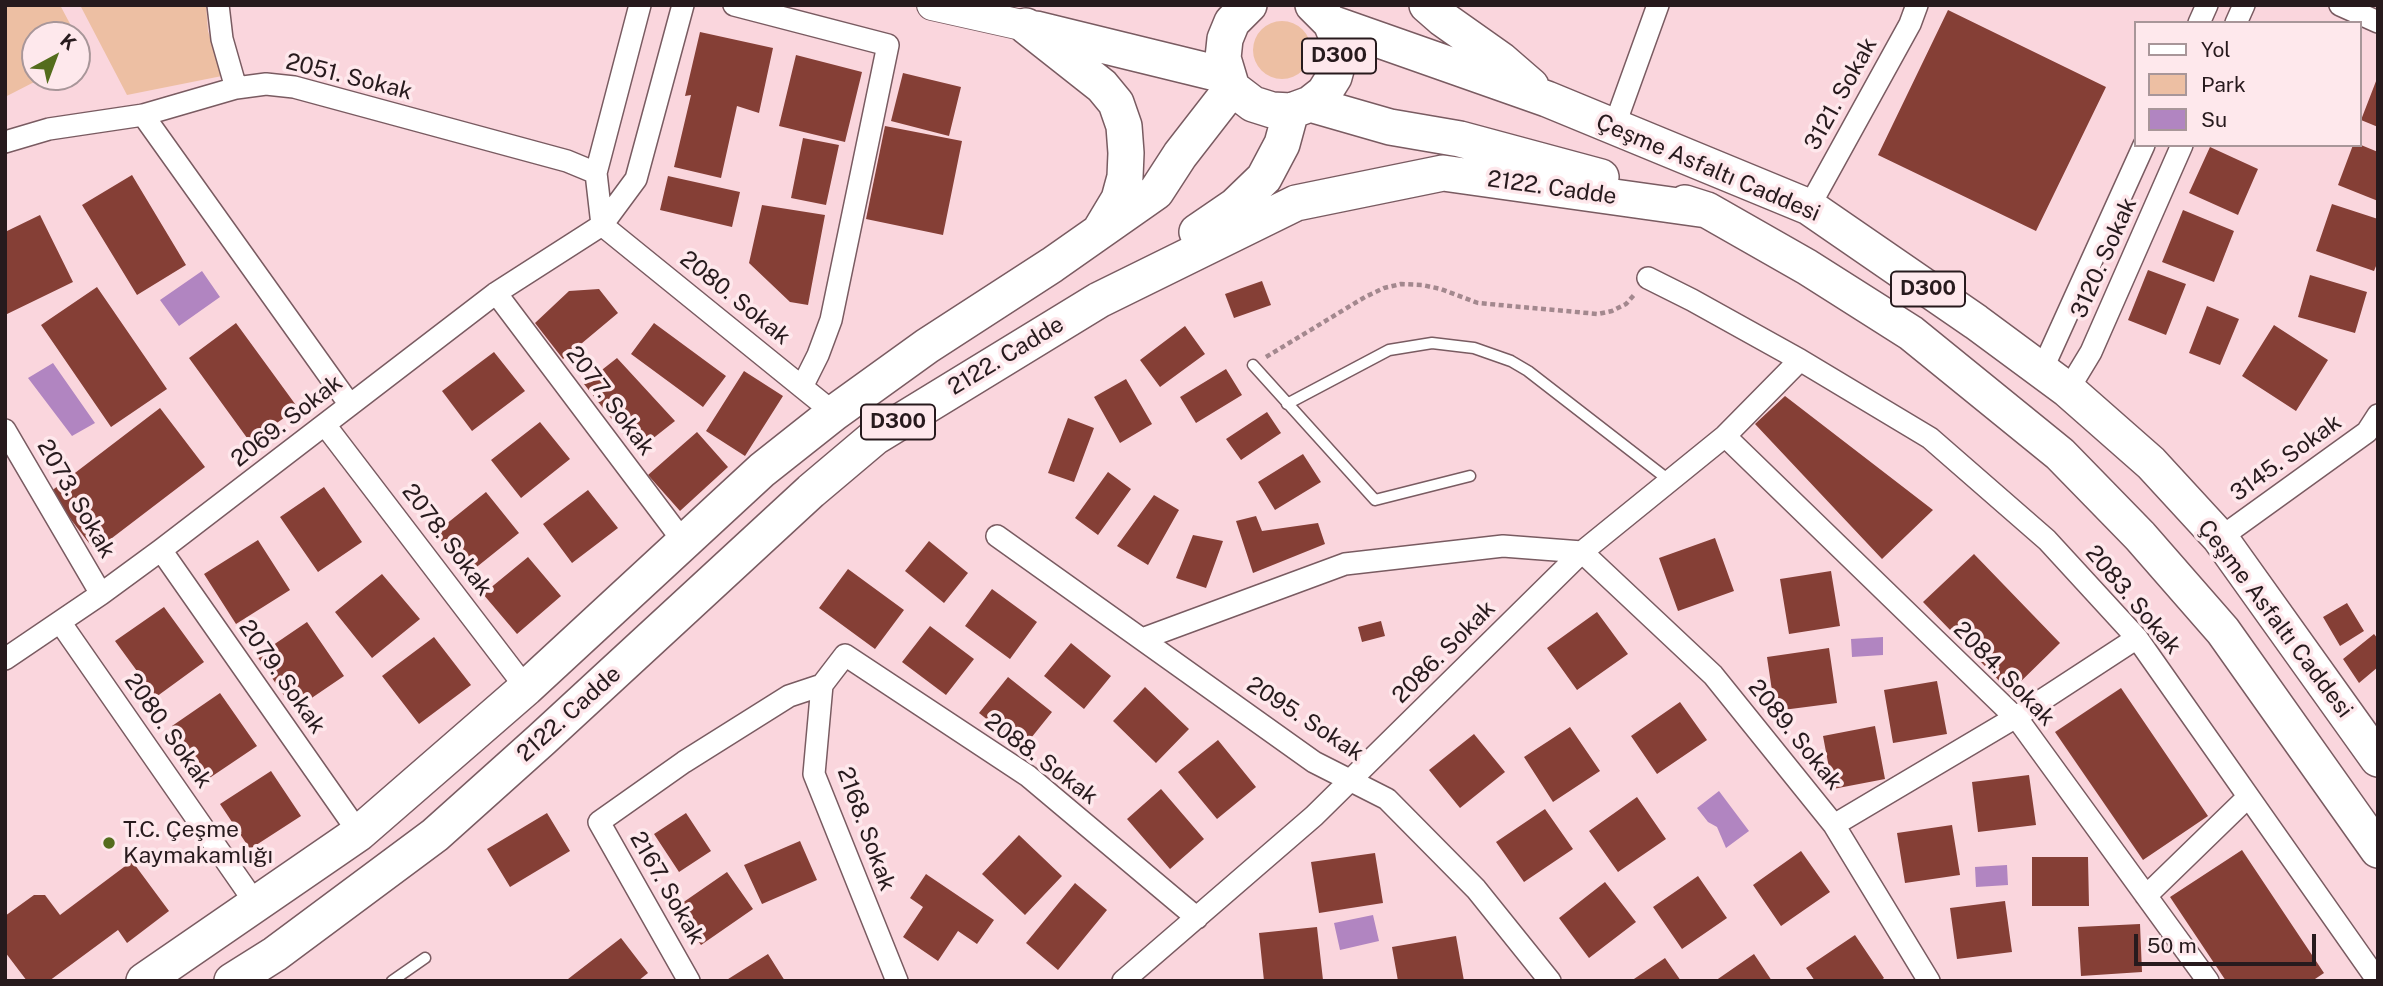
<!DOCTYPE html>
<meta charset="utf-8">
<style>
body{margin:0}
#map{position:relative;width:2383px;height:986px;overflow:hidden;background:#fad6dd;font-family:"Public Sans",sans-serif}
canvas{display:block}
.frame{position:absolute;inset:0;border:7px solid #271a1d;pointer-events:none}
.legend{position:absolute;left:2134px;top:21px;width:228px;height:126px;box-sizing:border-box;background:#fee8ec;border:2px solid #a89699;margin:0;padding:9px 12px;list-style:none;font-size:21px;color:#271a1d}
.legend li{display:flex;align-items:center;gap:14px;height:35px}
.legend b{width:35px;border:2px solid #a89699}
.north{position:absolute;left:21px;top:21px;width:70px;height:70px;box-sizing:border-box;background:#fee8ec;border:2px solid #a89699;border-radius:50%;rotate:41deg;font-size:19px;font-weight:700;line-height:28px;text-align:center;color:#271a1d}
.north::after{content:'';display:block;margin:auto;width:24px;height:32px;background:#546c1c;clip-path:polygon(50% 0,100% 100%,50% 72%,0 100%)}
.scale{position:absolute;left:2134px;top:934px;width:182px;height:32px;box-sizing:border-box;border:4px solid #271a1d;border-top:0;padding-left:9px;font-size:21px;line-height:24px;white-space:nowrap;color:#271a1d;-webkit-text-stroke:5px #fee8ec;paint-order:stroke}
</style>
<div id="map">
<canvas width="2383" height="986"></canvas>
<div class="frame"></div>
<ul class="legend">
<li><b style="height:9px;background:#fff"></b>Yol</li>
<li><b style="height:19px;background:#edbfa3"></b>Park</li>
<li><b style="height:19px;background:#b185c1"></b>Su</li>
</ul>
<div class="north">K</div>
<div class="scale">50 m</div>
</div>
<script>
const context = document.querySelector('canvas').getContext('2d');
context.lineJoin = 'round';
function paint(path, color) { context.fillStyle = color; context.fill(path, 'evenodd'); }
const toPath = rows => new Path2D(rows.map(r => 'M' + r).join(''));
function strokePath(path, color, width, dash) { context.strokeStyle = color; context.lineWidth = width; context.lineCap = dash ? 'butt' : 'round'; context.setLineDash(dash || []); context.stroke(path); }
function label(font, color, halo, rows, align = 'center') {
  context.font = font + ' "Public Sans",sans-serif'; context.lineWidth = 7; context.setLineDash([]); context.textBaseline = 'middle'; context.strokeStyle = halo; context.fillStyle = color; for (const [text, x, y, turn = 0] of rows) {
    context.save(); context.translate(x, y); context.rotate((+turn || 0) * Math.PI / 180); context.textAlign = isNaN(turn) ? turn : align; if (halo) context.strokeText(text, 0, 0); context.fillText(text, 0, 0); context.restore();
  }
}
paint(toPath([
 [5,5,60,5,76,35,35,35,35,77,44,77,5,97],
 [80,5,206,5,208,31,222,76,127,95],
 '1253 50a29 29 0 1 1 58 0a29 29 0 1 1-58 0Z'
]), '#edbfa3');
paint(toPath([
 [202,271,220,297,179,326,160,300],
 [53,363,95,423,72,436,28,378],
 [1883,637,1883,655,1852,657,1851,639],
 [1719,791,1749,831,1726,848,1717,827,1708,822,1697,808],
 [2007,865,2008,885,1976,887,1975,867],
 [1373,915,1379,941,1340,950,1334,923]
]), '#b185c1');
paint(toPath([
 [1948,10,2106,87,2036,231,1878,155],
 [700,32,773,48,759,113,737,106,721,178,674,167,691,95,685,96],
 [796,55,862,72,845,142,779,126],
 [903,73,961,87,949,136,891,121],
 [2378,76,2378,127,2361,120],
 [885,126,962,141,943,235,866,219],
 [803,138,839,145,826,205,791,198],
 [2353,145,2361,145,2378,152,2378,201,2338,185],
 [2210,147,2258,169,2238,215,2189,193],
 [132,175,186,265,137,295,82,205],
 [668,176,740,192,732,227,660,210],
 [2332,204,2378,219,2378,261,2374,271,2316,251],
 [762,205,825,215,808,305,790,302,749,263],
 [2183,210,2234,231,2214,282,2162,262],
 [40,215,73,282,5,315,5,232],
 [2148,270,2186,284,2166,335,2128,320],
 [2310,275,2367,292,2355,333,2298,317],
 [1262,281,1271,305,1234,318,1225,294],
 [97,287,167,389,111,427,41,325],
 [599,289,618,313,563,359,535,323,569,291],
 [2207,306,2239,319,2220,365,2189,353],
 [236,323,298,408,250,442,189,358],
 [654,323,726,376,703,407,631,354],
 [2274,325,2328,360,2296,411,2242,376],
 [1185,326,1205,354,1160,387,1140,360],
 [494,352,525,391,472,431,442,391],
 [617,358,675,421,637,451,584,384],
 [1226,369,1242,395,1196,423,1180,397],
 [744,371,783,396,745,456,706,431],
 [1126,379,1152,424,1120,443,1094,397],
 [1785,396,1933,510,1882,559,1755,424],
 [160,408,205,467,95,551,50,492],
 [1267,412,1281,433,1241,460,1226,439],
 [1068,418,1094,428,1074,482,1048,473],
 [540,422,570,459,521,498,491,460],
 [697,432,728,467,680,511,648,475],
 [1303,454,1321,482,1275,510,1258,482],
 [1108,472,1131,489,1098,535,1075,518],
 [324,487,362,542,318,572,280,517],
 [588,490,618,528,572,563,543,524],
 [486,492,519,533,468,574,435,533],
 [1154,495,1179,510,1148,565,1117,546],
 [1256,516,1262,531,1318,523,1325,544,1253,573,1236,521],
 [1193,535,1223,541,1206,588,1176,578],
 [1715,538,1734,591,1678,611,1659,558],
 [258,540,290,590,236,624,204,574],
 [929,541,968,573,944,603,905,571],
 [1974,554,2060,643,2010,692,1923,602],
 [528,557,561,596,517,634,483,594],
 [848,569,904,610,875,649,819,608],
 [1831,571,1840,626,1789,634,1780,579],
 [382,574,420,619,372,658,335,612],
 [992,589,1037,622,1010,659,965,626],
 [2347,603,2364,631,2340,646,2323,617],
 [164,607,204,662,156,697,115,641],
 [1597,612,1628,654,1577,690,1547,648],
 [1381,621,1385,636,1362,642,1358,627],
 [307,622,344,676,294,710,257,656],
 [930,626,974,659,946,695,902,662],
 [2374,634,2378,639,2378,667,2359,683,2343,659],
 [434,637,471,685,419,724,382,676],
 [1071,643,1111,676,1084,709,1044,676],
 [1829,648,1837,703,1775,711,1767,657],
 [1008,677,1052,712,1023,748,979,713],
 [1937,681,1947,734,1893,743,1884,690],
 [1145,687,1189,729,1156,763,1113,721],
 [2121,688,2208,816,2143,860,2055,732],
 [220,693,257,746,208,779,172,726],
 [1680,702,1707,740,1657,774,1631,736],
 [1875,726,1885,779,1833,789,1823,736],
 [1570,727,1600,771,1553,802,1524,757],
 [1474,734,1505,772,1460,808,1429,770],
 [1218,740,1256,787,1217,819,1178,772],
 [271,771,301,816,250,849,220,804],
 [2029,775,2036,825,1978,832,1972,782],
 [1161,789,1204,839,1170,869,1127,819],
 [1637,797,1666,839,1618,872,1589,831],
 [1545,809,1573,849,1524,882,1496,842],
 [547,813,570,851,510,887,487,849],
 [686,813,711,851,679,872,654,834],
 [1952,825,1960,875,1905,883,1897,833],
 [1019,835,1062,876,1025,915,982,874],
 [800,841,817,880,762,904,744,865],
 [2242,850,2324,973,2312,981,2226,981,2170,897],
 [1801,851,1830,892,1781,926,1753,885],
 [1375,853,1383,903,1319,913,1311,862],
 [2032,857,2088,857,2089,906,2032,906],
 [132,861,169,911,127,943,118,930,49,981,27,981,5,952,5,916,34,895,45,895,60,915],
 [727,872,753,909,701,945,675,908],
 [926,874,994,920,977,944,958,931,938,961,903,937,923,907,910,898],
 [1698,876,1727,918,1682,949,1653,907],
 [1605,882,1636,922,1589,958,1559,918],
 [1075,883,1107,910,1058,970,1026,943],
 [2005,901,2012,952,1957,959,1950,908],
 [2140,924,2142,972,2081,976,2078,927],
 [1317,927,1323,980,1264,981,1259,933],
 [1855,935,1884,978,1880,981,1815,981,1806,968],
 [1456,936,1464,981,1398,981,1392,947],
 [621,938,648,973,638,981,569,981,568,979],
 [768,954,785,981,725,981],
 [1754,954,1772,981,1715,981],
 [1665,958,1681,981,1631,981]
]), '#853f36');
const service = toPath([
 [1253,365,1375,500,1470,476],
 [1287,404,1389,350,1432,343,1474,348,1511,361,1528,371,1670,481],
 [392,981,425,958]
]);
const minor = toPath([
 [218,5,222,39,236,88],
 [734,5,888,45,831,320,818,355,802,387],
 [2340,5,2378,22],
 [2199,23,2207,5],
 [2236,23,2244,5],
 [143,115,350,405],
 [1614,127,1658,5],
 [5,142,49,129,143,115,236,88,266,84,294,87,567,161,596,173],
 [1809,207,1910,24,1917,5],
 [602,225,834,413],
 [602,225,596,173,640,5],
 [1648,278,1692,300,1800,360,1930,438,2047,540,2137,638,2378,981],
 [496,293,683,541],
 [2042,370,2144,145],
 [2068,390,2091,352,2182,145],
 [325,425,526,688],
 [5,430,101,594],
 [1725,436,2019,721,2208,981],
 [997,536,1314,762,1387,799,1476,889,1550,981],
 [2220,538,2367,432,2378,415],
 [161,550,359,833],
 [60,622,256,904],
 [1142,639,1345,564,1503,546,1582,552,1713,675,1834,825,1929,981],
 [5,659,101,594,161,550,496,293,602,225,636,179,683,5],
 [1834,825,2016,717,2137,638],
 [2146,896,2248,797],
 [689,981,599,822,684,762,789,696,822,685],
 [897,981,814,774,822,685,845,655,1028,776,1197,918],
 [1123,981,1314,816,1582,552,1725,436,1800,360]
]);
const secondary = toPath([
 [932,5,1026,26]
]);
const trunk = toPath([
 [1249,5,1232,22,1225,39,1223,58,1232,88,1253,104,1272,110,1291,111,1310,104,1324,93,1334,77,1339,59,1338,40,1331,23,1313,5],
 [1427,5,1443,19,1501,60,1531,86],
 [1331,23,1547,99,1809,207,1976,322,2068,390,2151,463,2220,538,2378,759],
 [1026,26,1102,86,1116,103,1124,126,1126,153,1125,177,1119,199,1101,229],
 [1036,29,1228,76],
 [1310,104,1390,127,1460,139,1601,177],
 [1685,203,1707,210,1807,267,1911,333,2060,454,2140,536,2223,631,2378,850],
 [1197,232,1235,206,1264,178,1282,144,1291,111],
 [144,981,359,833,526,688,762,470,834,413,927,346,1052,265,1156,192,1180,155,1232,88],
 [232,981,275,954,435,835,541,740,811,491,875,437,1099,300,1296,203,1443,173,1707,210]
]);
strokePath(service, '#795b61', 13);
strokePath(minor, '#795b61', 24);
strokePath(secondary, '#795b61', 32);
strokePath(trunk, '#795b61', 38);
strokePath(toPath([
 [1266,357,1365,297,1384,288,1401,284,1422,285,1441,289,1478,303,1598,314,1612,311,1626,304,1634,295]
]), '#a3888e', 4.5, [5, 3.5]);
strokePath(service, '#fff', 10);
strokePath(minor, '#fff', 21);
strokePath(secondary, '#fff', 30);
strokePath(trunk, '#fff', 35);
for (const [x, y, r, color] of [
 [109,843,7,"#546c1c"]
]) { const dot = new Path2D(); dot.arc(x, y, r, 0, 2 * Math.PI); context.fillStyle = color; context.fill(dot); strokePath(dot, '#fee8ec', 2.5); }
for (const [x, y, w] of [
 [1339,56,74],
 [1928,289,74],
 [898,422,74]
]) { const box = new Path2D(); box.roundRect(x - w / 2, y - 17.5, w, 35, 5); context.fillStyle = '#fee8ec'; context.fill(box); strokePath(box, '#271a1d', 2); }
label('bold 21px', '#271a1d', null, [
 ["D300",1339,56],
 ["D300",1928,289],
 ["D300",898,422]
]);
label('23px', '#271a1d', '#fee8ec', [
 ["2051. Sokak",349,77,14],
 ["3121. Sokak",1841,94,-61],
 ["Çeşme Asfaltı Caddesi",1708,168,23],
 ["2122. Cadde",1552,188,8],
 ["3120. Sokak",2104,258,-66],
 ["2080. Sokak",735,298,39],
 ["2122. Cadde",1006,356,-31],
 ["2077. Sokak",610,401,53],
 ["2069. Sokak",287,421,-38],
 ["3145. Sokak",2286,458,-36],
 ["2073. Sokak",76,499,60],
 ["2078. Sokak",447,540,53],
 ["2083. Sokak",2133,600,50],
 ["Çeşme Asfaltı Caddesi",2275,619,53],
 ["2086. Sokak",1444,652,-45],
 ["2084. Sokak",2004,674,46],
 ["2079. Sokak",282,677,55],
 ["2122. Cadde",569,714,-42],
 ["2095. Sokak",1305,719,33],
 ["2080. Sokak",168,731,55],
 ["2089. Sokak",1795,735,51],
 ["2088. Sokak",1041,759,37],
 ["2168. Sokak",866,829,70],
 ["2167. Sokak",667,888,60]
]);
label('23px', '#271a1d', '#fee8ec', [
 ["T.C. Çeşme",123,830],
 ["Kaymakamlığı",123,856]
], 'left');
</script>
